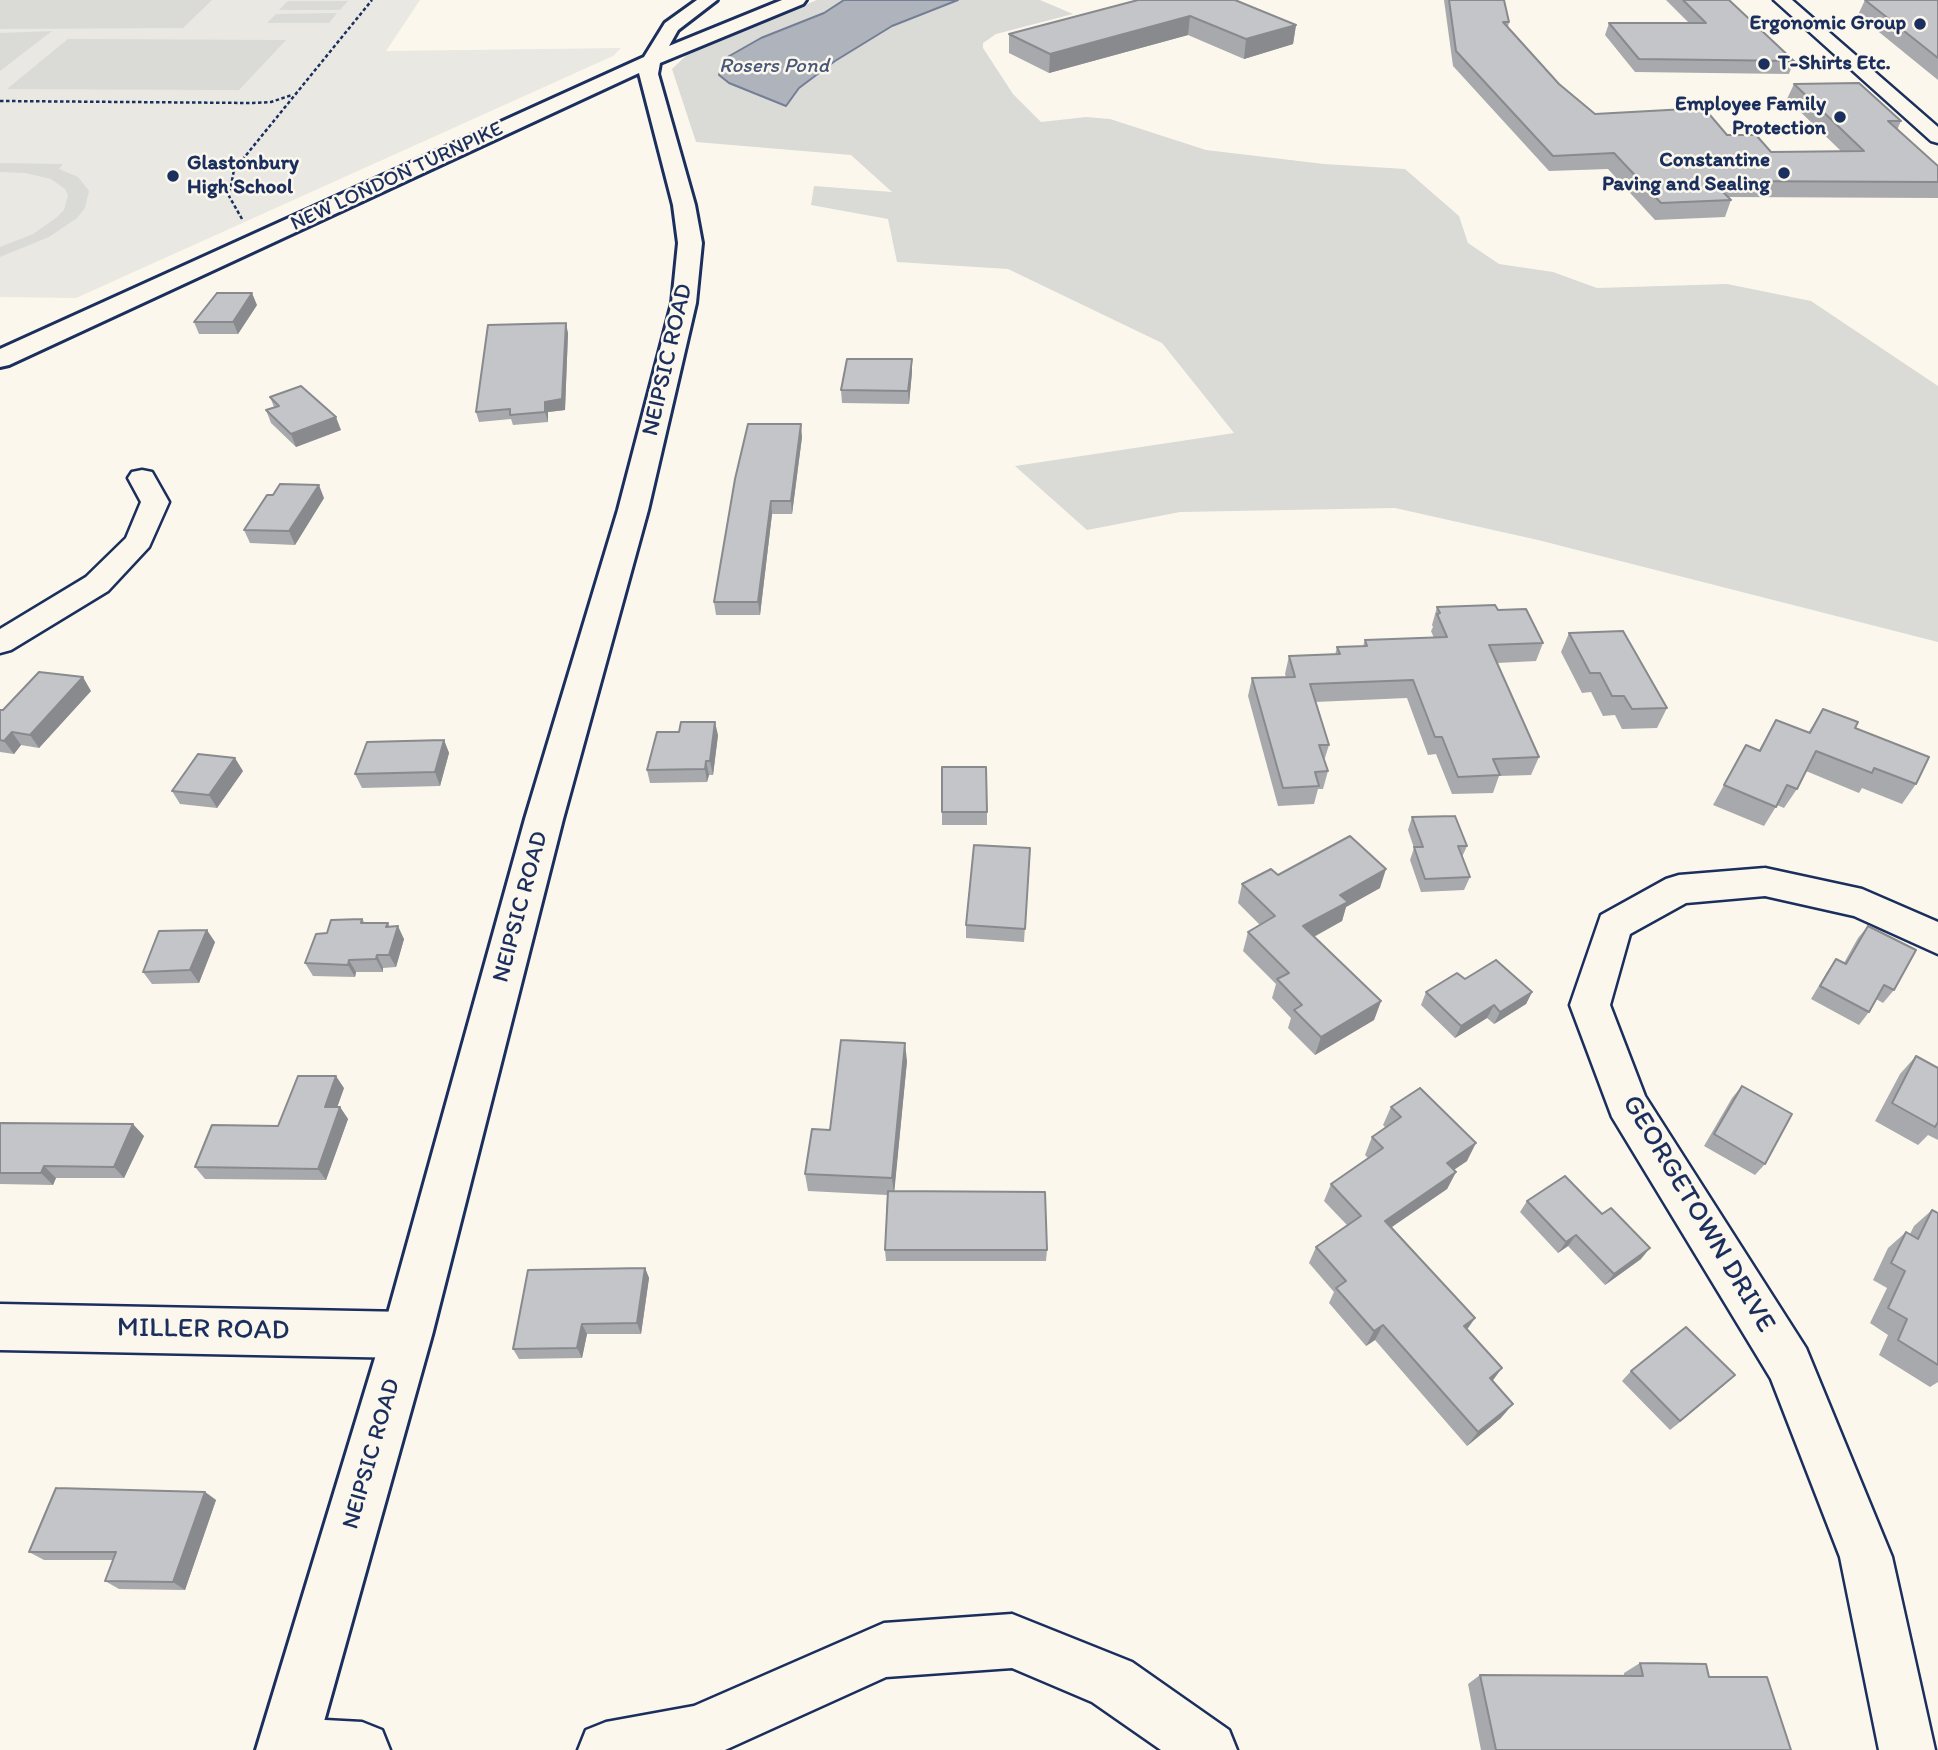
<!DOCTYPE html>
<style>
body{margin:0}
canvas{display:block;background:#fbf7ec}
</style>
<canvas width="1938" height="1750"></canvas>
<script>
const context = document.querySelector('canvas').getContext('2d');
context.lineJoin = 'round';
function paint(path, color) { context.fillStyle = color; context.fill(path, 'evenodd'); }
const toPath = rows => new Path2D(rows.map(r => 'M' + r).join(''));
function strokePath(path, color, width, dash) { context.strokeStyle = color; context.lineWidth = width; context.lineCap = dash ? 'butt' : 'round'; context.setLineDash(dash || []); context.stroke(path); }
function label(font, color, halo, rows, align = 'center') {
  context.font = font + ' Itim,sans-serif'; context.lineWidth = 5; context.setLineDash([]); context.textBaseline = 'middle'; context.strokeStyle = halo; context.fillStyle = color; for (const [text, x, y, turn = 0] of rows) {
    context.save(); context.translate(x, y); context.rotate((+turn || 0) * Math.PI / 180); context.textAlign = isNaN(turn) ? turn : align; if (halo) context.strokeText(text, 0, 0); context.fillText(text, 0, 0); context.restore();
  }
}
paint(toPath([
 [0,0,420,0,386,51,621,48,613,56,76,298,0,297]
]), '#eae8e2');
paint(toPath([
 [0,0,212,0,183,28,0,29],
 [817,0,844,0,824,13,761,38,786,105,799,88,835,61,892,26,934,7,958,0,1040,0,1073,14,996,34,983,43,983,48,1013,94,1041,122,1086,117,1110,119,1206,150,1324,164,1405,169,1459,216,1468,243,1499,264,1553,272,1597,288,1727,284,1811,301,1938,386,1938,642,1538,540,1395,508,1180,512,1087,530,1015,466,1234,433,1162,343,1008,269,897,262,888,219,811,205,814,186,892,192,851,155,696,142,672,69,693,49],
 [288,1,348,1,340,10,279,10],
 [337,13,329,23,267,23,276,14],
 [52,31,0,71,0,33],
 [68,39,286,40,239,90,7,89],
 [0,163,63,164,59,169,78,177,89,191,85,208,77,218,49,237,0,257,0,247,33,234,56,218,64,210,68,195,65,189,51,179,25,173,0,172]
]), '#dadad7');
const water = toPath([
 [844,0,958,0,892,26,835,61,799,88,786,106,729,83,719,75,724,59,761,38,824,13,844,0]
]);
paint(water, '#afb3bb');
strokePath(water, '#747e96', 2);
const street = toPath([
 [1774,0,1792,0,1938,127,1938,143,1931,141,1774,0],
 [142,470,152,472,169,502,149,547,108,591,11,650,0,653,0,629,86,577,126,538,141,502,128,478,132,472,142,470],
 [1765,868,1862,889,1938,922,1938,954,1854,916,1765,896,1686,903,1630,934,1610,1005,1645,1096,1806,1348,1892,1557,1935,1750,1879,1750,1840,1557,1771,1379,1612,1117,1570,1005,1601,915,1666,879,1679,875,1765,868],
 [0,1304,407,1312,424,1319,431,1335,424,1351,407,1358,0,1350,0,1304],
 [1012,1614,1132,1662,1229,1730,1237,1750,1161,1750,1092,1702,1012,1668,886,1677,725,1750,578,1750,586,1730,606,1722,694,1706,884,1623,1012,1614],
 [288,1718,362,1722,382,1730,390,1750,261,1750,260,1746,268,1726,288,1718]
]);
const secondary = toPath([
 [697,0,717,0,678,30,669,46,782,0,806,0,803,4,660,63,658,74,695,205,702,243,696,303,648,510,563,819,432,1335,316,1750,256,1750,382,1335,525,819,618,510,672,303,678,243,673,205,639,73,9,365,0,367,0,349,644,57,665,23,697,0]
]);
strokePath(street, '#1b2f5e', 5);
strokePath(secondary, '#1b2f5e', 6);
strokePath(toPath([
 [0,101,253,103,271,102,292,95],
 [242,219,229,196,234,170,372,0]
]), '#1b2f5e', 2.5, [3.5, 2.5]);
paint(street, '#fbf7ec');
paint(secondary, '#fbf7ec');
paint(toPath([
 [1138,0,1296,25,1293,44,1244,59,1188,35,1049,73,1009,53,1009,34],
 [1444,0,1504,0,1509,22,1508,27,1559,84,1595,114,1727,135,1771,152,1841,151,1787,99,1794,84,1901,121,1897,130,1938,166,1938,198,1728,197,1731,200,1725,217,1655,220,1608,169,1549,171,1453,66],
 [1666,0,1729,0,1794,61,1789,74,1635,72,1605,35,1609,23,1689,23],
 [1865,0,1938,0,1938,80,1858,15],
 [257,305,238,334,199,334,194,322],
 [568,333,565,410,548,412,548,422,513,425,511,419,479,422,476,412],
 [912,372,909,404,842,403,841,390],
 [270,397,341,430,296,447,271,423,266,410,274,407],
 [802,437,792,514,772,514,760,615,716,615,714,602],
 [324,498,295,545,250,543,244,530],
 [1437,607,1498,610,1543,643,1536,661,1497,663,1539,757,1531,775,1499,776,1493,793,1452,794,1436,754,1428,755,1407,698,1315,702,1329,745,1324,761,1328,771,1323,789,1318,789,1314,804,1278,806,1248,696,1252,678,1286,677,1285,674,1289,656,1335,655,1337,647,1363,646,1365,640,1434,638,1431,631,1433,627,1432,625],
 [1569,633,1667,708,1657,728,1622,729,1615,715,1603,716,1591,692,1582,693,1561,652],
 [91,691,39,748,21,745,14,754,0,752,0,710,3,710],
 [1823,709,1855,728,1916,784,1902,804,1862,788,1859,793,1806,771,1797,789,1784,808,1777,805,1764,826,1713,805,1746,745,1759,750,1776,720,1808,733],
 [718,735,713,775,709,775,707,782,650,783,647,770],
 [444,740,449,753,440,786,362,788,355,774],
 [942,767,987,812,987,825,942,825],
 [243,771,217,808,180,804,172,791],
 [1412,817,1467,846,1462,857,1470,877,1464,890,1421,892,1410,860,1414,848,1408,830],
 [1030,848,1024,942,966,938,966,925],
 [1278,875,1380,888,1346,907,1342,921,1314,937,1381,1001,1374,1020,1315,1055,1288,1028,1291,1018,1272,998,1276,984,1243,951,1248,932,1260,925,1238,903,1242,884],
 [362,919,365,923,388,923,390,927,404,939,396,967,383,968,383,972,356,972,355,977,313,976,305,963,327,933],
 [1868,926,1894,990,1883,1003,1876,999,1869,1012,1859,1025,1811,999,1827,972,1836,959,1844,963,1858,938],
 [215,942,199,983,152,984,143,972],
 [1465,979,1532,992,1526,1004,1494,1024,1487,1018,1455,1038,1421,1005,1426,992],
 [1916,1056,1938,1068,1938,1140,1928,1135,1918,1145,1875,1121,1900,1074],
 [907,1061,894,1191,1047,1250,1046,1261,886,1261,885,1250,887,1195,808,1191,805,1174],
 [1742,1086,1765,1164,1755,1175,1704,1146,1732,1098],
 [344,1088,337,1107,340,1107,348,1119,326,1180,205,1179,195,1167,278,1126],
 [1391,1107,1467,1161,1454,1170,1456,1172,1447,1189,1392,1227,1475,1318,1467,1330,1493,1381,1501,1418,1467,1446,1375,1340,1366,1346,1329,1303,1334,1292,1309,1263,1316,1247,1347,1225,1324,1201,1331,1184,1368,1158,1365,1155,1372,1137,1386,1128,1383,1125],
 [0,1123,144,1136,124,1178,56,1178,53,1185,0,1184],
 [1527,1201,1641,1259,1605,1285,1568,1246,1558,1253,1520,1212],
 [1932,1210,1938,1213,1938,1382,1930,1387,1879,1355,1888,1335,1870,1323,1887,1288,1873,1280,1888,1248,1906,1232,1910,1234,1914,1226],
 [645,1268,649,1278,641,1334,587,1334,582,1358,519,1359,513,1349],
 [1631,1371,1724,1385,1670,1430,1622,1381],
 [205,1492,216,1500,185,1590,119,1589,105,1581,113,1560,44,1560,29,1552],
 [1640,1663,1709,1677,1791,1750,1481,1750,1468,1684,1480,1675,1624,1676,1624,1673]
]), '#a8a9ad');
paint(toPath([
 [1190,16,1188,35,1049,73,1050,54],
 [1296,25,1293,44,1244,59,1246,39],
 [252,293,257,305,238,334,233,322],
 [566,323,568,333,565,410,548,412,548,422,545,412,545,402],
 [912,359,912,372,909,404,908,391],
 [336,417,341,430,296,447,291,434],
 [801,424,802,437,792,514,791,501],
 [319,485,324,498,295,545,289,531],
 [771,501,772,514,760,615,758,602],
 [83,677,91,691,39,748,30,735],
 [715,722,718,735,713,775,710,761],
 [12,732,21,745,14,754,4,741],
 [444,740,449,753,440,786,435,772],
 [235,758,243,771,217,808,209,795],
 [706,761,709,775,707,782,705,769],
 [1386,869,1380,888,1346,907,1342,921,1298,945,1303,926,1340,895],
 [398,926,404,939,396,967,389,955],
 [207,930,215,942,199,983,190,970],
 [377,955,383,968,383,972,376,959],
 [349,960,356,972,355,977,348,965],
 [1532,992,1526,1004,1494,1024,1500,1012],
 [1381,1001,1374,1020,1315,1055,1321,1037],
 [1494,1005,1487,1018,1455,1038,1461,1026],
 [905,1043,907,1061,894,1195,892,1178],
 [336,1076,344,1088,333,1119,325,1107],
 [340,1107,348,1119,326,1180,318,1169],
 [133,1124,144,1136,124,1178,114,1167],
 [1476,1143,1467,1161,1438,1180,1447,1163],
 [44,1166,56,1178,53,1185,41,1173],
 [1456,1172,1447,1189,1377,1237,1385,1221],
 [1576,1235,1568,1246,1558,1253,1566,1242],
 [1650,1248,1641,1259,1605,1285,1614,1274],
 [645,1268,649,1278,641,1334,637,1323],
 [1475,1318,1464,1333,1464,1326],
 [582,1324,587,1334,582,1358,577,1348],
 [1383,1325,1375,1340,1366,1346,1374,1331],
 [1502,1368,1491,1383,1490,1378],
 [1735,1375,1724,1385,1670,1430,1680,1421],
 [1513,1404,1501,1418,1467,1446,1478,1432],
 [205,1492,216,1500,185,1590,173,1582]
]), '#888a8d');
const building = toPath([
 [1138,0,1235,0,1296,25,1246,39,1190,16,1050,54,1009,34,1138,0],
 [1449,0,1504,0,1509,22,1503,22,1559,84,1595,114,1704,108,1727,135,1756,135,1771,152,1864,151,1794,84,1859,83,1901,121,1888,121,1938,166,1938,182,1712,181,1731,200,1661,203,1614,153,1553,156,1456,51,1449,0],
 [1683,0,1729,0,1794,61,1639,59,1609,23,1706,23,1683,0],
 [1865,0,1938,0,1938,58,1865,0],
 [217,293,252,293,233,322,194,322,217,293],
 [566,323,562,399,545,402,545,412,510,415,510,409,476,412,488,325,566,323],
 [847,359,912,359,908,391,841,390,847,359],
 [301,386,336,417,291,434,266,410,279,406,270,397,301,386],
 [748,424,801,424,791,501,771,501,758,602,714,602,735,479,748,424],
 [280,484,319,485,289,531,244,530,267,495,273,495,280,484],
 [1495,605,1498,610,1526,609,1543,643,1489,645,1539,757,1493,759,1500,775,1458,777,1442,737,1435,737,1413,680,1310,684,1329,745,1319,745,1328,771,1315,772,1319,786,1283,788,1252,678,1295,677,1289,656,1340,654,1337,647,1367,646,1365,640,1447,637,1437,614,1440,613,1437,607,1495,605],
 [1623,631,1667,708,1632,709,1624,696,1612,696,1600,673,1590,673,1569,633,1623,631],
 [39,672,83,677,30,735,12,732,4,741,0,740,0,710,3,710,39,672],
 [1823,709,1858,722,1855,728,1929,757,1916,784,1874,768,1872,773,1816,751,1797,789,1787,785,1776,807,1724,785,1746,745,1760,751,1776,720,1810,733,1823,709],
 [681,722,715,722,710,761,706,761,705,769,647,770,657,732,679,732,681,722],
 [444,740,435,772,355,774,367,742,444,740],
 [198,754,235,758,209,795,172,791,198,754],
 [942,767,986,767,987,812,942,812,942,767],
 [1455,816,1467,846,1458,846,1470,877,1425,879,1414,847,1423,847,1412,817,1455,816],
 [1350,836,1386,869,1340,895,1348,902,1303,926,1381,1001,1321,1037,1294,1010,1302,1005,1277,979,1289,973,1248,932,1275,916,1242,884,1271,869,1278,875,1350,836],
 [974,845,1030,848,1025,929,966,925,974,845],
 [362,919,361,923,388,923,386,927,398,926,389,955,377,955,376,959,349,960,348,965,305,963,316,934,327,933,331,920,362,919],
 [1868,926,1916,950,1894,990,1884,985,1869,1012,1820,986,1836,959,1846,964,1868,926],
 [207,930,190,970,143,972,159,931,207,930],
 [1496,960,1532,992,1500,1012,1494,1005,1461,1026,1426,992,1457,973,1465,979,1496,960],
 [841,1040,905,1043,892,1178,805,1174,812,1129,830,1130,841,1040],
 [1916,1056,1938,1068,1938,1122,1935,1127,1892,1103,1916,1056],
 [298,1076,336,1076,325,1107,340,1107,318,1169,195,1167,212,1125,278,1126,298,1076],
 [1742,1086,1792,1114,1765,1164,1714,1134,1742,1086],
 [1420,1088,1476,1143,1447,1163,1456,1172,1385,1221,1475,1318,1464,1326,1502,1368,1490,1378,1513,1404,1478,1432,1383,1325,1374,1331,1336,1288,1346,1281,1316,1247,1361,1216,1331,1184,1383,1148,1372,1137,1401,1117,1391,1107,1420,1088],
 [0,1123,133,1124,114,1167,44,1166,41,1173,0,1173,0,1123],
 [1565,1176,1602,1214,1611,1208,1650,1248,1614,1274,1576,1235,1566,1242,1527,1201,1565,1176],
 [888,1191,1045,1192,1047,1250,885,1250,888,1191],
 [1932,1210,1938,1213,1938,1365,1898,1340,1907,1319,1888,1308,1905,1271,1891,1263,1906,1232,1918,1239,1932,1210],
 [645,1268,637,1323,582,1324,577,1348,513,1349,528,1270,645,1268],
 [1686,1327,1735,1375,1680,1421,1631,1371,1686,1327],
 [56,1488,205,1492,173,1582,105,1581,116,1552,29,1552,56,1488],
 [1640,1663,1706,1664,1709,1677,1767,1677,1791,1750,1496,1750,1480,1675,1643,1676,1640,1663]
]);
paint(building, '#c3c5c9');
strokePath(building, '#888a8d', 2);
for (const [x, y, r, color] of [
 [1920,24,7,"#1b2f5e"],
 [1764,64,7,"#1b2f5e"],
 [1840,117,7,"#1b2f5e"],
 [1784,173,7,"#1b2f5e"],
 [173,176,7,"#1b2f5e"]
]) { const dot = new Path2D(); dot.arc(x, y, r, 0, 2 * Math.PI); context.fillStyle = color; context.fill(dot); strokePath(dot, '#fbf7ec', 2.5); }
label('bold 21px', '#1b2f5e', '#fbf7ec', [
 ["Ergonomic Group",1906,24],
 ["T-Shirts Etc.",1778,64,"left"],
 ["Employee Family",1826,105],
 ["Protection",1826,129],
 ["Constantine",1770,161],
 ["Paving and Sealing",1770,185],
 ["Glastonbury",187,164,"left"],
 ["High School",187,188,"left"]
], 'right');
label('italic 21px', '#47577a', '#fbf7ec', [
 ["Rosers Pond",774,67]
]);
label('21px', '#1b2f5e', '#fbf7ec', [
 ["NEW LONDON TURNPIKE",397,177,-25]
]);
label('24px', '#1b2f5e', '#fbf7ec', [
 ["NEIPSIC ROAD",668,360,-77],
 ["NEIPSIC ROAD",521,907,-75],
 ["NEIPSIC ROAD",372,1454,-74]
]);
label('28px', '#1b2f5e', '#fbf7ec', [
 ["GEORGETOWN DRIVE",1698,1214,59],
 ["MILLER ROAD",203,1330,1]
]);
</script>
